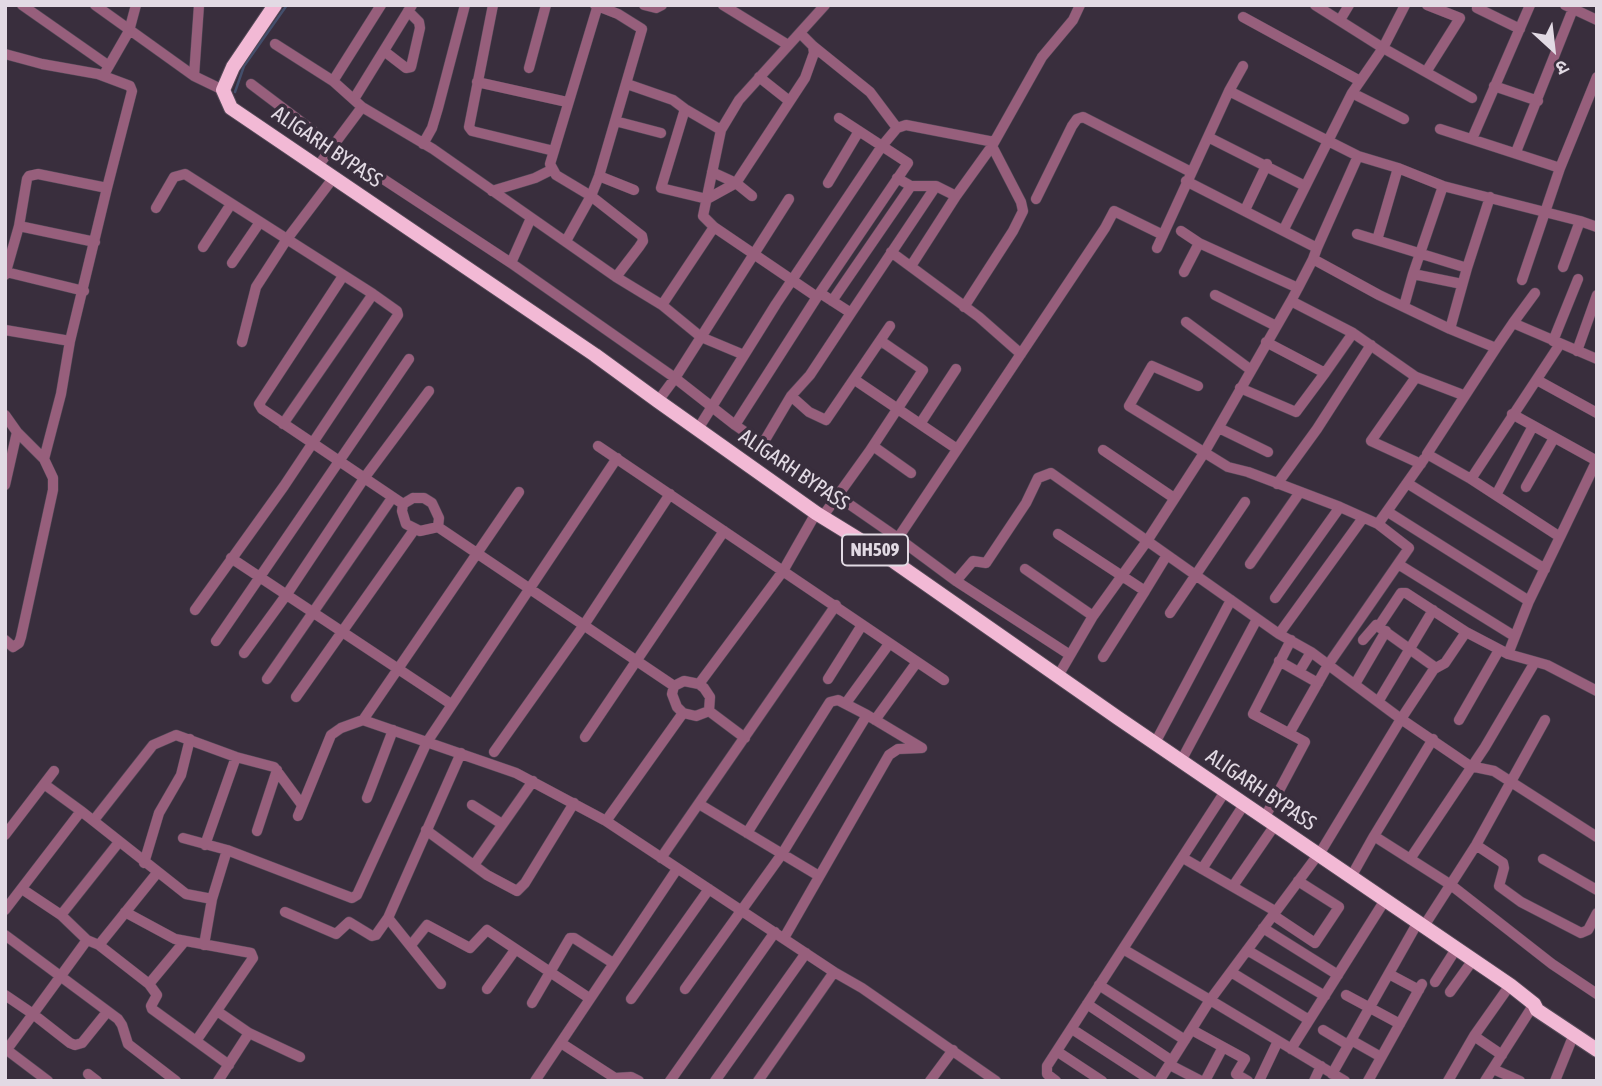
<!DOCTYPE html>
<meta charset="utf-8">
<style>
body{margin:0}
#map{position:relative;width:1602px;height:1086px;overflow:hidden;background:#392e3d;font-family:"Asap Condensed","Noto Sans Devanagari",sans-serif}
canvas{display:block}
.frame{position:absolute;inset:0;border:7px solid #e2dae4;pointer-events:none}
.north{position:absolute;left:1518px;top:14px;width:70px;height:70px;-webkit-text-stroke:5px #392e3d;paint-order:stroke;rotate:153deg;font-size:19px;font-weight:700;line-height:28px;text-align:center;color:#e2dae4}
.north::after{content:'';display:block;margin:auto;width:24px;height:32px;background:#e2dae4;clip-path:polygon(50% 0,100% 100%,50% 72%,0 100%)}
</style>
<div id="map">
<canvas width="1602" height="1086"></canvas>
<div class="frame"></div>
<div class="north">उ</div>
</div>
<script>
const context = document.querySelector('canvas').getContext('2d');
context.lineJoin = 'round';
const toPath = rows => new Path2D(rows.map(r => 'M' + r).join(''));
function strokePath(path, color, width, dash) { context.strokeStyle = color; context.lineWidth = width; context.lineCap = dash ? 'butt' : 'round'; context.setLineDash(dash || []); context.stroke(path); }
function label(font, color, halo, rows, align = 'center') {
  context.font = font + ' "Asap Condensed",sans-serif'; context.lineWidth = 7; context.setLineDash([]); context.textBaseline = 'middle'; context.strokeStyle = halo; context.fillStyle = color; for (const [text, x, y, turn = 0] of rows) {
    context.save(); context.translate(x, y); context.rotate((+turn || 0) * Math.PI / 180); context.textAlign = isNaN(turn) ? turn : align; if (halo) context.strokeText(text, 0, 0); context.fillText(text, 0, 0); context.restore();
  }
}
strokePath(toPath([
 [235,92,244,66,287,5]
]), '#444f6c', 2.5);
const minor = toPath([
 [22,5,109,66],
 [95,5,194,76,223,90],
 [493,5,469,127,472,131,554,151],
 [598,5,550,164,556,175,591,196,642,236,643,241,639,247,616,277],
 [644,5,656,8,662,5],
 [723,5,788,45],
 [1315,5,1383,48,1352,93,1404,119],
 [1405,5,1383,48,1472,98],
 [1478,5,1477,8,1520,29],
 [1565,5,1597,20],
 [1243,17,1360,81],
 [1340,20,1349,5],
 [275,44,333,81,362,107,433,149,616,277,662,305,701,337,744,355],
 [813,46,870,92,897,128],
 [384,51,406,68,411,67,420,28,419,22,408,11],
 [5,54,42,64,98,74,130,86,132,91,107,188,70,341,61,394,44,459,17,432,5,415],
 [529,68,546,5],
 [106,71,129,31,136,5],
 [1426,72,1460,18,1427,5],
 [194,76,199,5],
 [759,77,788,100],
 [333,81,381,5],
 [477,82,567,102],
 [251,84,333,146,511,263,675,378,735,425,898,538,956,581,1070,655],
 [627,84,673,100,685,109,721,130,703,216,714,227,662,305],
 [1494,86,1538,101],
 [1229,91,1243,66],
 [354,99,412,5],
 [685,109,661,188,707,199,736,183,805,78,814,53,813,46,800,33],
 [615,121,661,133],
 [1440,129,1560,168,1597,77],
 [721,130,739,100,825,5],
 [1208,137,1305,186],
 [1472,139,1530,5],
 [423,144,432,128,438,108,465,5],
 [1516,152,1573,9],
 [318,166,362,107],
 [712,172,736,183,752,196],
 [599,176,634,190],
 [897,178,911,186,936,186,956,196],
 [1186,181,1317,248,1313,259,1379,295,1450,329,1496,348,1513,323,1597,359],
 [828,183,859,131],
 [492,191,535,178,551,170],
 [1036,199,1072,126,1077,119,1083,117,1191,172],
 [156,208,174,177,185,174,373,294,397,311,398,315,284,486,195,610],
 [1245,210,1267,164],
 [19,226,95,242],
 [714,227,817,297],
 [1284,229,1352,93],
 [1181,231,1199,243,1298,288,1291,301,1353,333,1416,377,1463,395],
 [1357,234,1467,268,1490,197],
 [1377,240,1398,168],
 [566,241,591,196,599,176,642,29,618,14,595,5],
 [203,247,231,204],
 [1157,248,1229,91,1358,156,1398,168,1443,186,1580,221,1597,227],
 [1317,248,1358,156],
 [891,252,979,317,1021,354],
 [232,263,260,222],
 [511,263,531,218],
 [911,266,956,196,992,146,1042,57,1073,20,1080,5],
 [1563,267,1580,221],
 [6,272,84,291],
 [1184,272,1199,243],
 [1413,274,1443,186],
 [5,275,19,226,27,179,29,176,38,174,107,188],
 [343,276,259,404,262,409,403,504],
 [1522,280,1560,168],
 [1298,288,1313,259],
 [1215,295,1276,326],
 [832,301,911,186],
 [1404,306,1413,274,1462,284],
 [964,307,1013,231,1023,211,1021,202,992,146],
 [851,313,936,186],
 [1186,322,1251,370],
 [1513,323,1535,293],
 [1450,329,1467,268],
 [5,330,70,341],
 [1553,341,1578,279],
 [242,342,256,287,287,239,334,177],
 [1496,348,1427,454,1471,479,1560,537,1597,460],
 [1577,351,1597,295],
 [1325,373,1353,333],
 [1416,377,1371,441,1421,464],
 [855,380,957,449],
 [1537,380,1597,413],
 [1198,386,1152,366,1129,406,1228,467,1248,472,1340,507,1378,524,1409,548,1328,665,1290,732],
 [1240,388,1296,412,1325,373,1266,342],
 [791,396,809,412,826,420,890,326],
 [658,401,675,378,789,199],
 [1512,414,1597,461],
 [283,424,373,294],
 [920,424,956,369],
 [735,425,817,297,908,163,839,118],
 [1219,428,1268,452],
 [698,429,776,304,882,146,897,128,906,125,994,142],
 [762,445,791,396,810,375,851,313,820,293],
 [598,446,944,680],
 [873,446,911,473],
 [1103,450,1174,498],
 [1471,479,1560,344],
 [1407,483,1545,569],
 [1277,484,1317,429,1371,345],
 [5,485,17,432],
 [1526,487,1554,438],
 [1496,495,1533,426],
 [413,498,424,498,432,503,439,518,438,527,420,531,406,524,402,511,403,504,413,498],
 [1388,512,1529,601],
 [823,516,869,452,923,370,881,341],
 [1378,524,1424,459],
 [438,527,674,686],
 [1058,534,1145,591,1167,555],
 [898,538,1105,228,1114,211,1163,235],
 [231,558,451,704],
 [1250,564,1300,492],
 [1398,564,1514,636],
 [1025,569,1093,616],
 [956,581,973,561,986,563,1026,503,1038,478,1051,473,1279,634,1311,652,1401,719,1470,766,1494,771,1597,837],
 [1275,598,1340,507],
 [1170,613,1245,502],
 [1379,626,1401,593,1406,593,1466,632,1508,654,1529,601,1560,537],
 [1279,634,1363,518],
 [5,640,13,647,19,643,21,637,53,490,53,478,44,459],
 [1363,640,1376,625,1436,668],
 [216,641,409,359],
 [244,653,287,594,365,477,429,391],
 [1508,654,1547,665,1597,691],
 [1103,657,1145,591],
 [1279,661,1318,683],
 [1299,672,1311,652],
 [1058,676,1093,616,1147,541,1204,453,1291,301],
 [267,679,392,498],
 [828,679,862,625],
 [684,681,699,684,704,688,710,697,709,711,696,716,683,713,677,707,672,694,674,686,684,681],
 [699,684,783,571,816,513],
 [1355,684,1386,631],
 [296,697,414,530],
 [1378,702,1433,610],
 [846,703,889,644],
 [709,711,745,738],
 [363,720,519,492],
 [875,720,917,662],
 [1459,720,1499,650],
 [585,737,724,531],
 [1155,743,1231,600],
 [494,752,584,625,670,494],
 [1181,761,1257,619],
 [44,784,81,811],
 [367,798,393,730],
 [699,804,819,876],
 [472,805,502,824],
 [298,816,331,735,341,728,363,720,516,773,606,821,834,972,862,988,996,1081],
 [1265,817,1305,742,1253,714,1291,640],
 [94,820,153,745,176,735,236,757,274,767,302,805],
 [606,821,683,713],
 [426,830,487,875,517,891,525,883,574,803],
 [257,831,277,770],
 [747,833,830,702,838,700,867,715],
 [5,835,54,771],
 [1374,836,1433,739],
 [183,838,227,850,352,898,357,895,427,742,617,458],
 [205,845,236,757],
 [1476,845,1503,863,1504,868,1499,886,1521,902,1581,933,1588,930,1597,913],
 [661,858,836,605],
 [1183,858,1275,911],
 [1410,859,1485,747,1535,662],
 [1543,859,1597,890],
 [144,863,159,813,181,775,190,739],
 [474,865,533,781],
 [1202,869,1245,803],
 [1351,877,1374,836,1451,885,1552,964,1597,994],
 [1233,886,1275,825],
 [22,889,61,915,87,940,99,945,157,873],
 [5,910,81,811,186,894,212,899],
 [125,912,175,939,251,953,253,958,196,1041],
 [285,912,336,934,349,922,372,936,376,935,388,918,461,753],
 [61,915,119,842],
 [1273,915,1315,943,1339,907,1298,881],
 [388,918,441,984],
 [1424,926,1476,845,1545,720],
 [1263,928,1338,975],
 [5,935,118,1019,122,1025,128,1044,176,1081],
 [87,940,33,1014,70,1043,75,1045,82,1043,107,1012],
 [99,945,149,984,157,995,151,1006,152,1009,229,1065],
 [204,945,212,899,227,850],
 [411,945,427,925,470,948,487,930,589,998],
 [1123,949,1210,1000,1323,848,1401,719,1434,669,1445,663,1466,632],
 [1247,950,1325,996],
 [1231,972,1309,1020],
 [1389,974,1419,990],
 [1435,982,1456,949],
 [149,984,184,942],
 [1099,985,1185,1040],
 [487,989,515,950],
 [685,989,782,854,867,715,922,748,898,749,889,755,784,938],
 [1450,992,1473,960],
 [5,995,33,1014,5,1052],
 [1346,995,1400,1024],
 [631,999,709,889],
 [532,1003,570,938,574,938,613,963],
 [1087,1004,1172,1061],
 [217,1011,249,1033,300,1057],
 [1072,1029,1152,1081],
 [1192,1030,1245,1059,1236,1074,1248,1081],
 [1323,1030,1348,1045],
 [1351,1040,1381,1057],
 [561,1043,615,1078,631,1077,639,1081],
 [1291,1049,1385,900],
 [7,1050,48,1081],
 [1058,1052,1102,1081],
 [1502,1055,1474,1036,1510,985],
 [1170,1065,1201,1081],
 [1493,1069,1520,1081],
 [88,1074,97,1081],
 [1332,1074,1418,922],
 [218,1081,249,1033],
 [535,1081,677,869],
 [670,1081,775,932],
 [715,1081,806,953],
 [758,1081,834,972],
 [930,1081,953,1050],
 [1056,1081,1047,1074,1047,1066,1226,790],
 [1159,1081,1210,1000,1345,1081],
 [1205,1081,1223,1047],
 [1259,1081,1278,1041],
 [1314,1081,1321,1066],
 [1368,1081,1422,984],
 [1448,1081,1474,1036],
 [1485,1081,1534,1004],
 [1555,1081,1574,1034]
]);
const highway = toPath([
 [275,5,233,67,223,90,231,108,595,355,658,401,816,513,886,556,1118,718,1510,985,1534,1004,1537,1010,1597,1050]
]);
strokePath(minor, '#544a58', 11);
strokePath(highway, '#544a58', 16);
strokePath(minor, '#975f7c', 10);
strokePath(highway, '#f2b9d5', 14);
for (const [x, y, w] of [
 [875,550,66]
]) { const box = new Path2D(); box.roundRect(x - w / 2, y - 15.5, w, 31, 5); context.fillStyle = '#392e3d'; context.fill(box); strokePath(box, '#e2dae4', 2); }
label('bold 19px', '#e2dae4', null, [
 ["NH509",875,550]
]);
label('21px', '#e2dae4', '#392e3d', [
 ["ALIGARH BYPASS",327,147,34],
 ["ALIGARH BYPASS",794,470,34],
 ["ALIGARH BYPASS",1261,790,34]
]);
</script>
